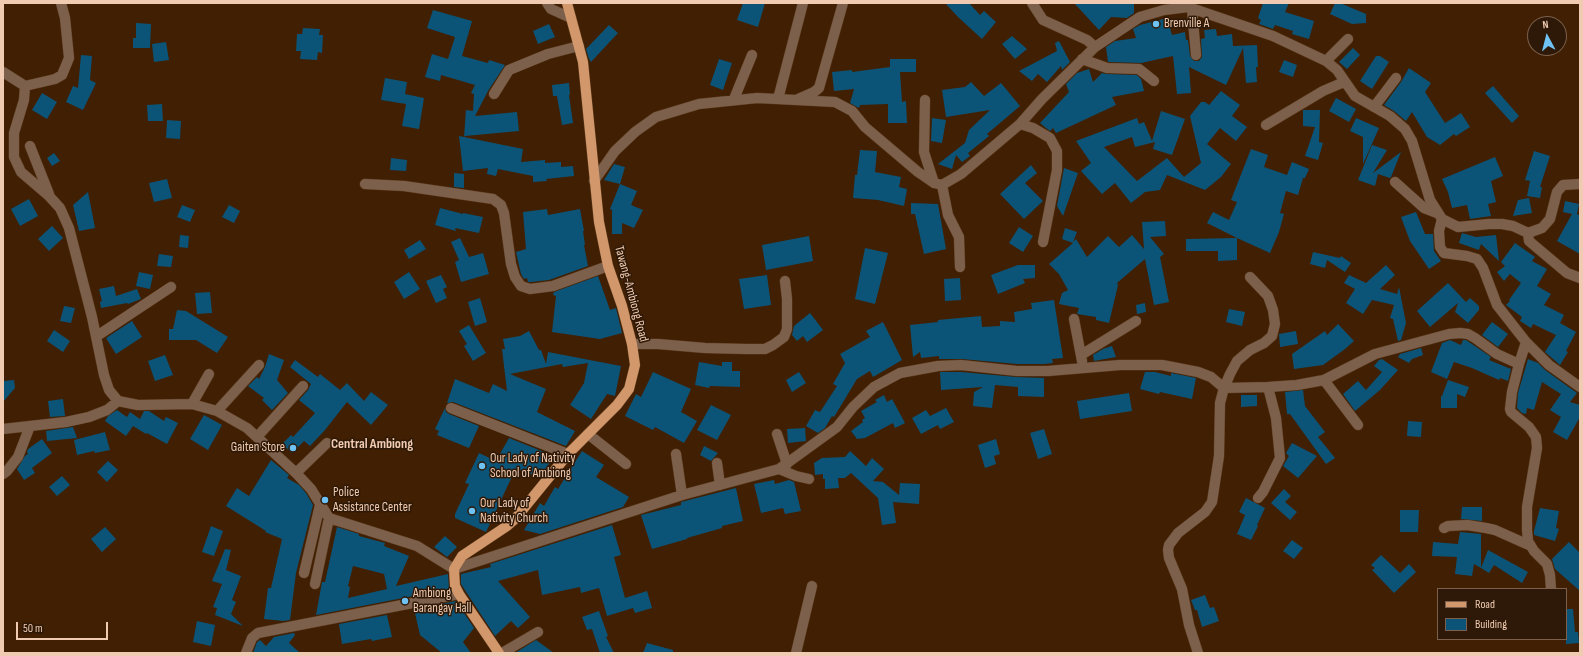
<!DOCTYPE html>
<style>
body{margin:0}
#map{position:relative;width:1583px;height:656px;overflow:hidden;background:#401f02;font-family:"Sofia Sans Condensed",sans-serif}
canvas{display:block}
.frame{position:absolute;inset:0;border:4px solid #f0cbb1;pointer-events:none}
.legend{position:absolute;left:1437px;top:588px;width:130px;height:52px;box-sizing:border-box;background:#2e1908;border:1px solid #7c604c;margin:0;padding:5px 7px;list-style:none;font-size:12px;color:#f0cbb1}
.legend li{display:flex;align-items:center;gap:8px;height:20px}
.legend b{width:20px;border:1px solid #7c604c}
.north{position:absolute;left:1527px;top:16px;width:40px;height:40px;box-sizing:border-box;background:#2e1908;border:1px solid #7c604c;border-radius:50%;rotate:353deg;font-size:11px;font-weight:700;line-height:16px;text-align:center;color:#f0cbb1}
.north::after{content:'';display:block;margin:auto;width:14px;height:18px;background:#6fc2f4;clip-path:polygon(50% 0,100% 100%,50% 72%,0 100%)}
.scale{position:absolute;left:16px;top:622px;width:92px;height:18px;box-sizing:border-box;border:2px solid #f0cbb1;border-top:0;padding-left:5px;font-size:12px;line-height:14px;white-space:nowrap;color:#f0cbb1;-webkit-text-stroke:3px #2e1908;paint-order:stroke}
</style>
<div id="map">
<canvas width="1583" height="656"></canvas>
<div class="frame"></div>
<ul class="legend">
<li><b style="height:5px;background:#d2976b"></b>Road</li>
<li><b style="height:11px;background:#0c5477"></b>Building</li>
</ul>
<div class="north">N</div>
<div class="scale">50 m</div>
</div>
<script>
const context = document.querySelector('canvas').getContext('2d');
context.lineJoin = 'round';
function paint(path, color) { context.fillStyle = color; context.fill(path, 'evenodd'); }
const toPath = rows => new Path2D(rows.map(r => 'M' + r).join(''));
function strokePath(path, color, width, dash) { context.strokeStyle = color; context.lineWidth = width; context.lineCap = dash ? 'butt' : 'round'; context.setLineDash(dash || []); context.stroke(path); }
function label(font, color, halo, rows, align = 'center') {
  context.font = font + ' "Sofia Sans Condensed",sans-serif'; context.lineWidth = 3; context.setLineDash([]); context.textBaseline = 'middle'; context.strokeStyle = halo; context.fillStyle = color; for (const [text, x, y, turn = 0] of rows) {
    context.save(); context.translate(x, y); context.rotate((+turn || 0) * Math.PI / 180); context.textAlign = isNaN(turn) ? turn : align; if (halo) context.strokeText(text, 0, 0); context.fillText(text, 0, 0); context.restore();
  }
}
paint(toPath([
 [743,3,765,3,758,27,737,20],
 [945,3,969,3,980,15,984,11,996,22,982,39,958,17],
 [1074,3,1134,3,1134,13,1127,18,1111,17,1099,30],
 [1263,3,1289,3,1285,12,1314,21,1309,39,1292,34,1293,31,1275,25,1273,29,1259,24,1261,20,1258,18],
 [1335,3,1340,3,1366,14,1366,23,1352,24,1330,14],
 [433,10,472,21,462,56,488,63,489,60,505,65,488,91,475,116,517,112,519,131,465,136,464,137,523,149,521,162,545,160,545,163,561,162,561,167,573,166,574,176,546,179,547,181,533,182,533,176,498,169,496,176,487,174,488,168,463,171,459,136,464,137,466,110,473,111,474,94,471,93,475,85,441,75,440,81,425,77,432,54,448,59,455,37,427,28],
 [1167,18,1172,35,1185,32,1186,40,1188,40,1190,56,1194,61,1199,61,1202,57,1201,39,1205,38,1204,30,1216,29,1217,36,1232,34,1233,46,1257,45,1258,67,1256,67,1257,82,1246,83,1243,48,1226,85,1189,67,1191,93,1177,94,1173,56,1141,63,1108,62,1106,47,1115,41,1136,38,1133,29,1140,25],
 [136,23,151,24,150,48,133,48,133,38,136,38],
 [549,24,555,37,538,44,533,31],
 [609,25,618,33,591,62,589,59,586,49],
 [303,28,320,29,319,35,323,35,322,53,318,52,317,60,300,59,301,51,296,51,297,34,302,34],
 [1012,36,1027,49,1015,59,1002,44],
 [1059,41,1070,62,1062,70,1061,66,1047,82,1038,74,1032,81,1019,71,1057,51,1055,43],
 [166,42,169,60,154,62,152,44],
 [1353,48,1360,55,1347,69,1339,62],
 [81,55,92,56,90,80,96,83,83,110,66,102,73,86,78,88],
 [1376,56,1380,56,1389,62,1372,89,1360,81],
 [719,59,732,63,723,90,710,85],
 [890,59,916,59,916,72,900,72,902,102,906,101,907,123,888,123,888,104,860,105,859,108,850,103,854,89,834,91,832,72,852,70,852,72,890,67],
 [1284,60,1297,65,1293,77,1279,72],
 [1409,68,1431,83,1425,92,1445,123,1461,113,1470,127,1456,136,1454,134,1440,145,1427,137,1412,112,1406,121,1394,111,1384,105,1401,82],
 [1089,69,1093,82,1102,73,1107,74,1137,75,1141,79,1144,91,1112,97,1116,105,1056,133,1053,128,1050,131,1046,128,1040,123,1069,92,1066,84,1077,73],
 [385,78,407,82,405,94,424,98,419,129,402,126,406,104,381,100],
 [971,82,984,96,1001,83,1020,106,987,134,989,136,968,153,970,156,962,162,956,155,952,169,938,164,965,143,969,130,990,110,946,117,942,90,965,87],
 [569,83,570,94,569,95,573,123,562,125,557,96,553,96,552,85],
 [1493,86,1519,116,1512,123,1485,93],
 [1221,91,1240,105,1232,116,1247,127,1236,141,1220,128,1207,144,1231,164,1221,177,1205,190,1167,175,1160,190,1145,192,1131,203,1115,183,1102,194,1081,171,1091,163,1076,141,1137,118,1139,124,1144,122,1152,141,1161,111,1185,119,1172,155,1153,149,1155,142,1135,147,1132,137,1104,147,1137,181,1167,158,1184,177,1201,163,1190,116,1201,102,1205,102,1209,105],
 [42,93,57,102,47,119,32,110],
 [1336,98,1356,109,1349,122,1329,111],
 [162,104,163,121,148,121,147,105],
 [1303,110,1320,110,1319,142,1323,143,1318,160,1305,156,1315,127,1303,126],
 [932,118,946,120,942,143,931,141],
 [1356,118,1379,128,1363,164,1363,137,1350,131],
 [167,120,181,121,180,139,166,138],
 [1372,145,1387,150,1373,173,1401,152,1391,177,1390,178,1378,174,1375,186,1358,180],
 [1251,149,1268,155,1264,167,1287,175,1292,162,1309,169,1305,178,1303,178,1298,195,1286,191,1280,213,1284,214,1279,232,1270,253,1237,238,1237,260,1218,261,1218,251,1186,251,1186,239,1237,238,1207,223,1213,212,1229,220,1237,202,1231,200],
 [860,150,877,151,875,172,901,177,899,187,907,189,904,206,878,200,853,198,855,175,857,175],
 [1534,151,1550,156,1540,187,1542,187,1540,198,1527,196,1530,181,1525,180],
 [54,153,60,161,52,166,47,158],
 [1495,157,1503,176,1491,181,1496,202,1488,204,1491,216,1470,219,1467,205,1452,208,1448,192,1442,179],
 [391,158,407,160,406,171,390,170],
 [614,164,625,167,620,184,604,180],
 [1031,165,1037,173,1025,183,1043,201,1024,219,1000,194],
 [1064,168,1078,173,1063,216,1057,206],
 [454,173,464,174,464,188,454,187],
 [167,179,172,198,154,202,149,183],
 [620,184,637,191,631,205,643,210,634,228,622,223,622,234,612,234,612,210,610,209],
 [88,192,95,228,79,231,73,205],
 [1529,198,1532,213,1513,216,1518,200],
 [29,199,38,216,20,226,11,209],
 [1565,201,1579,204,1577,214,1580,216,1580,254,1557,241,1572,214,1563,212],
 [911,203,938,204,946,249,924,254,915,214,911,214],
 [182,205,195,210,190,222,177,217],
 [229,205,240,211,234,223,222,217],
 [440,208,463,214,463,213,483,217,479,233,455,228,456,231,435,225],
 [547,209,548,215,580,209,584,231,583,231,585,245,584,245,588,266,549,280,531,282,528,282,527,278,524,279,521,274,516,252,526,249,523,212],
 [1416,212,1425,234,1433,234,1434,251,1441,261,1429,269,1410,241,1401,217],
 [1165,221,1166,236,1150,237,1164,254,1160,257,1169,302,1154,305,1145,259,1117,283,1118,285,1109,323,1096,320,1096,317,1077,314,1079,308,1059,304,1062,293,1068,290,1059,274,1049,264,1073,243,1062,239,1065,228,1077,232,1073,242,1076,239,1087,257,1108,236,1119,247,1132,235,1144,249,1142,222],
 [52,226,63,238,49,251,38,239],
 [1019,227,1033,236,1023,252,1009,243],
 [1462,233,1476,237,1496,235,1499,261,1481,244,1479,250,1459,243],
 [180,235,189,236,188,248,179,247],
 [809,236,813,261,766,270,762,245],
 [460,238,469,257,483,253,489,274,461,282,455,262,459,260,451,242],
 [420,240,426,249,409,259,404,250],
 [1515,243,1535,257,1532,261,1547,269,1537,286,1551,294,1544,305,1564,315,1560,323,1576,332,1566,351,1568,352,1560,365,1545,352,1556,335,1533,324,1531,328,1520,321,1522,317,1506,305,1510,301,1509,300,1521,283,1510,274,1504,281,1497,272,1505,266,1501,262],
 [865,248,888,253,875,304,855,299],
 [1313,252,1340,258,1341,256,1351,263,1345,272,1327,260,1325,268,1310,264],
 [159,254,173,256,171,267,157,266],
 [1018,265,1035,265,1035,278,1023,279,1025,283,998,294,991,275],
 [1386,265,1395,275,1380,289,1397,294,1399,287,1406,323,1401,340,1398,341,1393,319,1390,318,1394,305,1372,300,1363,314,1346,303,1355,289,1344,283,1349,275,1366,283],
 [139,272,153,275,150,289,136,286],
 [409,272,420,289,404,299,394,282],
 [441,275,447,287,443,289,447,298,436,303,426,281],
 [767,275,771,305,744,309,739,279],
 [598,276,610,310,616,308,622,333,600,339,552,332,556,296,553,295,554,292],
 [960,278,961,300,945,301,944,279],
 [1448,283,1466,302,1470,298,1479,306,1479,310,1468,323,1455,312,1458,303,1430,327,1417,311],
 [114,286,116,296,137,289,141,299,128,304,127,303,101,308,100,302,102,301,99,289],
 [210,292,212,313,197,314,195,293],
 [480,298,487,322,475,326,468,302],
 [1054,300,1063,358,1052,359,1053,363,1044,364,1017,364,962,359,939,359,939,356,921,358,920,352,913,357,910,325,938,322,938,320,981,316,982,327,1000,326,1000,321,1015,322,1014,312,1032,309,1031,303],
 [1145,303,1146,312,1137,314,1136,305],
 [64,306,75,308,71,323,60,321],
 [1229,309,1245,312,1242,326,1226,322],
 [177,310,186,311,228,337,217,353,196,340,169,340,169,329,173,329],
 [810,313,823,330,807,342,803,336,797,341,792,335,794,326],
 [132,321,142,337,116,354,106,338],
 [883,322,902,360,873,377,870,371,857,379,834,417,832,416,825,428,818,433,806,426,815,410,820,412,837,386,833,384,845,363,840,354,870,337,866,331],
 [1492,322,1508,334,1498,347,1482,335],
 [1338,324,1354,341,1345,349,1323,365,1294,369,1292,354,1325,331,1327,335],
 [469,325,486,353,473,361,464,346,467,344,459,331],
 [54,330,70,341,63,352,47,341],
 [529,331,539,350,541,350,546,364,548,352,621,366,615,396,607,394,591,419,570,405,584,383,588,363,563,367,562,364,510,374,546,389,537,412,575,431,566,446,453,402,447,403,455,379,489,393,493,384,507,391,502,349,505,349,503,339,520,336],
 [1296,331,1298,344,1280,347,1279,334],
 [1450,340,1461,345,1463,340,1466,340,1491,357,1489,360,1511,369,1508,381,1500,378,1499,380,1472,368,1454,362,1447,379,1431,372,1442,343],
 [1112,346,1116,357,1094,361,1093,355,1103,349],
 [1421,348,1423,355,1412,359,1409,363,1398,357,1400,354],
 [269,354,284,360,277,380,288,393,272,410,262,400,264,398,248,386,257,377,259,379,265,367],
 [165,355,173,375,155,381,148,361],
 [1382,359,1398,370,1380,390,1355,411,1343,394,1358,381,1366,390,1382,372,1374,366,1379,360],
 [1528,359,1538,363,1545,370,1577,393,1570,402,1580,405,1580,417,1567,440,1553,432,1561,417,1550,410,1561,394,1542,382,1534,410,1527,408,1526,414,1522,413,1517,408,1518,393],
 [295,360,318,377,320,374,340,390,347,383,364,401,371,392,388,405,371,425,347,402,325,430,310,446,304,441,292,453,282,444,291,435,293,437,315,413,299,400,308,390,311,384,290,367],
 [699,362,722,366,722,362,732,362,732,371,740,371,740,387,710,386,709,388,695,385],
 [653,372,691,389,681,412,697,421,684,443,655,427,653,430,625,416,636,394,641,397],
 [799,372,806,383,792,392,786,380],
 [940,372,961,372,1016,377,1044,378,1044,397,1018,396,1018,387,995,385,992,408,973,406,974,392,983,387,941,390],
 [1145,372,1155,372,1171,376,1171,373,1196,378,1192,399,1160,392,1159,394,1140,389],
 [14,380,15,388,3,402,3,381],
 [1448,380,1469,387,1465,397,1457,394,1457,408,1441,408,1441,396,1442,396],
 [1303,390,1305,406,1325,432,1318,437,1335,458,1326,464,1290,414,1287,414,1285,392],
 [1129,393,1132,411,1080,419,1077,401],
 [884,395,887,402,892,399,905,423,895,428,893,423,865,438,857,439,851,431,863,422,862,420,865,418,861,411,877,402,875,400],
 [1241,395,1257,395,1257,406,1241,407],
 [63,399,65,416,50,417,48,401],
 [711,405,731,415,717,440,697,430],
 [445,408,446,412,449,414,479,426,469,448,437,435,439,431,435,429],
 [946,408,954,422,940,429,938,425,921,434,912,418,926,410,930,416],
 [117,410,127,417,130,412,140,419,144,411,149,411,164,421,166,417,178,423,167,444,147,433,146,434,133,426,126,436,105,421,108,416],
 [204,415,222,425,208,450,190,439],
 [1408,421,1422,422,1421,437,1407,436],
 [73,427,77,438,47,441,46,431],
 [805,428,806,441,788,443,787,429],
 [1044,429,1052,454,1038,459,1030,433],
 [105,432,110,450,95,453,94,451,77,455,74,440],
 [509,438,554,456,540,478,516,468,486,532,455,518,455,514,469,484,465,483,479,453,496,461],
 [42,439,52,453,32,468,35,473,24,480,17,469,25,456,28,454,27,452,28,449],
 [996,439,1000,454,994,456,996,464,985,468,978,445],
 [1292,443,1317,456,1298,478,1283,466,1289,456,1286,453],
 [704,446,718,453,711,461,700,455],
 [582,451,604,465,596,477,629,497,623,507,540,534,524,530,540,503,544,506,555,487,558,489],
 [850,451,866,466,872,458,884,469,873,481,883,482,899,495,900,483,920,484,919,504,893,502,896,523,882,525,878,498,851,473,845,478,838,478,839,488,825,489,825,479,823,479,823,474,815,475,814,463,822,458,845,457],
 [271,460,289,475,287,478,299,485,306,493,313,505,296,573,290,620,283,621,264,619,268,588,271,588,282,539,265,532,266,531,226,506,237,488,249,496],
 [108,461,118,470,107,482,97,472],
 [62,476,70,485,57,496,49,487],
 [774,480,775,484,789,480,794,482,801,511,785,514,783,508,761,513,754,484],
 [736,488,743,521,722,526,722,528,687,538,687,539,652,549,641,515,681,505,681,502],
 [1284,489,1291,496,1285,502,1297,512,1290,520,1271,503],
 [1246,498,1265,508,1257,525,1258,526,1251,540,1237,534,1245,515,1239,512],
 [1462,507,1482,507,1482,521,1461,519],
 [1540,508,1559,511,1556,528,1559,529,1555,541,1534,535,1534,531],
 [1400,510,1419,510,1418,532,1400,532],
 [612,525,621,555,614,557,625,598,647,591,652,608,635,613,633,608,607,616,599,588,581,593,580,587,542,595,538,570,498,581,530,617,518,628,511,621,495,636,461,584,461,574,491,567,490,564],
 [211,526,223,531,214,556,202,552],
 [105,527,116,539,102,552,91,539],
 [337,527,359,534,359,536,385,543,384,546,409,556,396,586,448,574,449,589,316,615,322,582,325,582],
 [353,566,384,574,387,589,348,598,350,587,348,586],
 [1460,532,1481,534,1481,568,1474,564,1472,576,1455,574,1457,557,1432,556,1433,542,1458,544],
 [445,536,457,547,447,557,434,547],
 [1292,540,1303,548,1294,559,1283,551],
 [1569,542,1580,553,1580,591,1555,569,1552,559],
 [225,549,231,550,226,570,241,576,232,600,236,602,231,614,243,626,215,615,217,608,213,607,222,584,212,581],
 [1488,550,1528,572,1522,583,1494,565,1489,573,1481,568],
 [1381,555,1400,573,1409,564,1416,572,1394,593,1372,570,1375,568,1371,565],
 [1205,595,1210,608,1214,607,1219,621,1202,627,1197,610,1195,610,1191,600],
 [456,601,474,628,463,642,471,653,442,653,420,635,414,609],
 [1566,609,1573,609,1575,632,1578,632,1579,643,1566,644],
 [599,611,608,636,606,637,614,653,600,653,592,629,587,630,582,617],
 [387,615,392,637,372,641,371,639,342,644,339,624],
 [197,621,215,625,211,646,193,642],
 [294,633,295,635,289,643,300,653,253,653,257,642,260,640,266,646,274,637],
 [536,640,554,653,515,653],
 [647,643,673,650,673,653,643,653]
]), '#0c5477');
const minor = toPath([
 [547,3,551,9,571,18],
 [1032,3,1043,20,1087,40,1095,47],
 [1192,9,1196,55],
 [1082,59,1107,68,1139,69,1154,81],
 [1326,61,1348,39],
 [3,72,25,86,55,79,62,75,69,58,65,18,61,3],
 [25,86,24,100,14,133,14,157,21,172,49,196,60,208,69,228,92,317,104,375,109,390,118,401,138,405,192,404,217,411,247,428,296,473,311,489,329,518,417,546,454,569,682,495,779,469,837,427,853,407,874,387,900,373,938,366,961,365,1017,371,1048,371,1120,365,1162,365,1198,372,1211,377,1224,388,1268,387,1297,385,1324,380,1375,354,1449,334,1460,333,1468,334,1475,338,1497,354,1519,364,1526,342],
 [494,94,509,70,548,54,579,46],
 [734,99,752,55],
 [778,99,803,3],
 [798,99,814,92,819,88,843,3],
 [925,100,924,152,934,183],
 [1374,107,1396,78],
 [1020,124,1033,128,1050,138,1057,151,1057,170,1043,242],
 [1266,125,1323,91,1344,82],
 [30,146,49,194],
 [594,181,615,151,635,132,656,117,699,104,757,98,835,102,852,111,865,127,918,172,934,183,942,185,961,174,1020,124,1042,99,1095,47,1140,17,1164,10,1188,7,1273,36,1326,61,1337,70,1355,96,1390,116,1405,129,1412,141,1430,200,1442,219,1458,227,1489,224,1502,224,1513,226,1528,233,1542,228,1550,219,1557,192,1563,185,1580,184],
 [1395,182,1424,208,1437,213],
 [365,184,404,186,493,199,501,205,504,213,511,264,515,277,521,286,530,289,553,286,608,266],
 [942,185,948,215,959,237,960,267],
 [1442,219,1439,231,1440,247,1444,253,1467,256,1477,259,1483,268,1497,305,1526,342,1549,365,1580,387],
 [1528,233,1529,241,1567,273,1580,278],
 [1074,319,1082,361],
 [97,336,171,287],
 [632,344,658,344,705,348,746,349,765,349,773,345,784,337,787,329,787,299,785,281],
 [1081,355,1136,321],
 [1519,364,1512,392,1510,409,1511,412,1529,427,1536,437,1537,448,1527,507,1527,530,1528,541,1534,551,1547,564,1550,575,1551,589],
 [1324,380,1358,425],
 [192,404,209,374],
 [451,408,568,454],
 [217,411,259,365],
 [3,429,66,422,89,417,107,410,118,401],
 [588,434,626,464],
 [777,434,787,464],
 [257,437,303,386],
 [676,454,682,495],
 [717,463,720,485],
 [779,469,796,476,809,479],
 [296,473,327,443],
 [3,474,7,471,18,457,30,426],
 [1258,498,1263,492,1280,458,1276,418,1268,387],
 [1444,528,1448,526,1467,525,1486,528,1495,530,1531,546],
 [304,573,320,505],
 [315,584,329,518],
 [246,653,252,638,258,633,459,594],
 [502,653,538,632],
 [796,653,812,586],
 [1198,653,1189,625,1182,589,1169,558,1168,550,1169,545,1178,533,1205,512,1212,502,1219,456,1220,403,1224,388,1230,374,1237,361,1250,350,1264,343,1272,336,1275,324,1273,310,1268,296,1250,277]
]);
const major = toPath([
 [499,653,459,594,455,586,454,569,462,556,507,526,515,519,568,454,617,405,629,389,635,365,632,344,622,306,608,266,599,222,583,62,567,3]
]);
strokePath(minor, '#5c3b1e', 11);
strokePath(major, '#5c3b1e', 11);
strokePath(minor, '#7d604c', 10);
strokePath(major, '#d2976b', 10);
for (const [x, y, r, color] of [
 [1156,24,4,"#6fc2f4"],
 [293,448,4,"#6fc2f4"],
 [482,466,4,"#6fc2f4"],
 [325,500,4,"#6fc2f4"],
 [472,511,4,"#6fc2f4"],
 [405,601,4,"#6fc2f4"]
]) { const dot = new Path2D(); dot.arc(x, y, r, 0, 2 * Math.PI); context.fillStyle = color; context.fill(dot); strokePath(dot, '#2e1908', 1.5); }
label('13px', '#f0cbb1', '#2e1908', [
 ["Brenville A",1164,24],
 ["Gaiten Store",285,448,"right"],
 ["Our Lady of Nativity",490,459],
 ["School of Ambiong",490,474],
 ["Police",333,493],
 ["Assistance Center",333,508],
 ["Our Lady of",480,504],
 ["Nativity Church",480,519],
 ["Ambiong",413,594],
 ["Barangay Hall",413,609]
], 'left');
label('13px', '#f0cbb1', '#2e1908', [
 ["Tawang-Ambiong Road",631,294,75]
]);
label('bold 14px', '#f0cbb1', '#2e1908', [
 ["Central Ambiong",372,444]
]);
</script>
